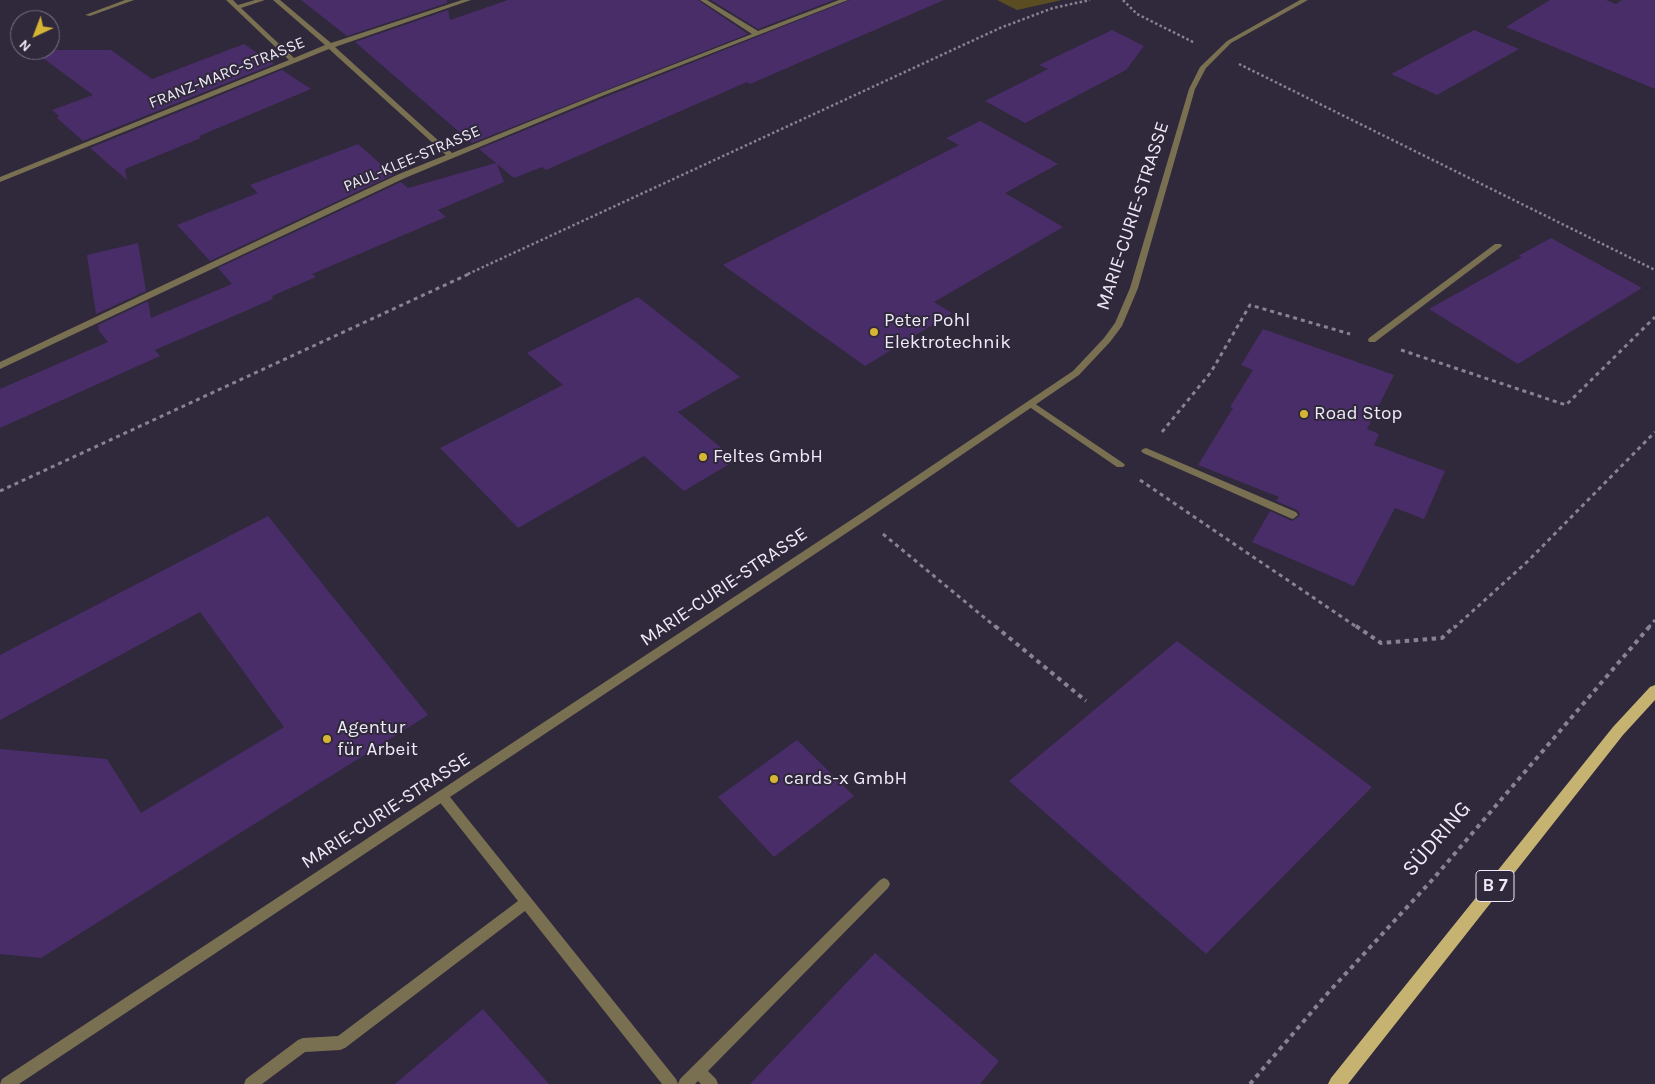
<!DOCTYPE html>
<meta charset="utf-8">
<style>
body{margin:0}
#map{position:relative;width:1655px;height:1084px;overflow:hidden;background:#30283b;font-family:Karla,sans-serif}
canvas{display:block}
.north{position:absolute;left:10px;top:10px;width:50px;height:50px;box-sizing:border-box;background:#30283b;border:1px solid #7c7686;border-radius:50%;rotate:223deg;font-size:14px;font-weight:700;line-height:20px;text-align:center;color:#efeaf7}
.north::after{content:'';display:block;margin:auto;width:18px;height:22px;background:#d6b534;clip-path:polygon(50% 0,100% 100%,50% 72%,0 100%)}
</style>
<div id="map">
<canvas width="1655" height="1084"></canvas>
<div class="north">N</div>
</div>
<script>
const context = document.querySelector('canvas').getContext('2d');
context.lineJoin = 'round';
function paint(path, color) { context.fillStyle = color; context.fill(path, 'evenodd'); }
const toPath = rows => new Path2D(rows.map(r => 'M' + r).join(''));
function strokePath(path, color, width, dash) { context.strokeStyle = color; context.lineWidth = width; context.lineCap = dash ? 'butt' : 'round'; context.setLineDash(dash || []); context.stroke(path); }
function label(font, color, halo, rows, align = 'center') {
  context.font = font + ' Karla,sans-serif'; context.lineWidth = 4; context.setLineDash([]); context.textBaseline = 'middle'; context.strokeStyle = halo; context.fillStyle = color; for (const [text, x, y, turn = 0] of rows) {
    context.save(); context.translate(x, y); context.rotate((+turn || 0) * Math.PI / 180); context.textAlign = isNaN(turn) ? turn : align; if (halo) context.strokeText(text, 0, 0); context.fillText(text, 0, 0); context.restore();
  }
}
paint(toPath([
 [997,0,1062,0,1017,10]
]), '#594d21');
paint(toPath([
 [301,0,447,0,447,3,347,36],
 [508,0,698,0,748,34,472,143,355,42,448,10,450,20],
 [711,0,834,0,758,29],
 [850,0,944,0,750,84,747,82,546,170,542,167,514,178,497,164,504,182,438,210,446,217,312,274,316,277,272,296,273,299,155,350,160,356,0,428,0,389,108,342,99,331,98,325,148,301,151,318,232,284,218,268,401,182,408,188,496,163,479,149,603,98],
 [1550,0,1606,0,1616,4,1622,0,1655,0,1655,89,1506,27],
 [1112,30,1144,46,1126,70,1025,123,985,101,1048,69,1039,65],
 [1474,30,1519,49,1437,95,1391,74],
 [244,44,274,64,83,141,57,118,59,116,52,110,93,95,32,50,111,50,152,79],
 [282,70,311,89,199,136,201,138,125,169,127,180,90,148],
 [980,121,1058,164,1005,193,1063,227,934,302,952,313,865,366,723,265,959,145,946,138],
 [358,144,393,175,210,261,177,225,258,193,250,185],
 [1551,238,1642,288,1518,364,1429,309,1522,257,1518,256],
 [138,243,146,291,96,314,87,255],
 [638,297,740,377,678,412,736,460,684,491,644,456,518,528,440,448,563,385,527,353],
 [1263,329,1394,375,1367,429,1379,434,1374,445,1445,471,1424,519,1395,508,1354,586,1252,542,1270,511,1292,521,1299,516,1300,514,1297,510,1276,501,1279,497,1198,465,1233,408,1230,407,1253,370,1241,365],
 [268,516,428,715,41,958,0,954,0,749,107,759,141,813,284,727,200,612,0,720,0,655],
 [1177,641,1372,787,1206,954,1009,781],
 [797,740,854,796,774,857,718,797],
 [875,953,999,1061,980,1084,750,1084],
 [483,1009,549,1084,395,1084]
]), '#492d69');
strokePath(toPath([
 [1123,0,1137,14,1195,43],
 [1239,64,1655,270],
 [468,274,1000,28,1053,8,1090,0]
]), '#888292', 2.5, [2.5, 2.5]);
strokePath(toPath([
 [1401,350,1566,405,1655,317],
 [1162,432,1211,372,1250,305,1350,334],
 [1140,480,1358,628],
 [0,491,471,273],
 [883,534,997,628],
 [1454,628,1528,561,1655,432],
 [1648,628,1655,620]
]), '#888292', 3, [4, 4]);
strokePath(toPath([
 [995,626,1086,701],
 [1356,626,1381,643,1442,638,1455,626],
 [1250,1084,1327,994,1433,879,1650,626]
]), '#888292', 4, [4.5, 4.5]);
paint(toPath([
 [1495,244,1501,244,1502,246,1375,342,1369,342,1368,340,1369,338,1495,244],
 [1031,401,1123,463,1125,465,1123,467,1117,467,1028,406,1026,404,1031,401],
 [1146,448,1296,512,1298,515,1293,519,1290,518,1143,453,1141,451,1143,449,1146,448],
 [442,791,446,792,531,898,676,1079,678,1084,662,1084,525,911,345,1048,340,1050,305,1052,262,1084,244,1084,246,1079,298,1040,303,1038,338,1036,518,901,438,800,436,796,438,792,442,791],
 [884,878,888,880,890,884,888,888,708,1071,716,1079,718,1084,701,1084,698,1081,695,1084,678,1084,680,1079,880,880,884,878]
]), '#797051');
paint(toPath([
 [125,0,134,0,90,16,85,15,125,0],
 [226,0,233,0,238,5,255,0,265,0,241,8,294,58,325,45,273,0,280,0,331,43,462,0,471,0,335,47,452,153,598,94,752,34,700,0,707,0,758,31,839,0,848,0,602,96,405,178,0,369,0,362,399,174,446,155,329,49,0,182,0,177,289,60,226,0],
 [1300,0,1308,0,1231,43,1206,68,1195,89,1138,288,1122,326,1110,342,1079,375,866,520,19,1084,0,1084,2,1079,860,514,1073,371,1104,338,1115,323,1130,288,1189,89,1200,67,1227,41,1300,0]
]), '#797051');
paint(toPath([
 [1655,685,1655,700,1623,735,1348,1084,1328,1084,1331,1078,1613,727,1650,687,1655,685]
]), '#c6b372');
for (const [x, y, r, color] of [
 [874,332,5,"#d6b534"],
 [1304,414,5,"#d6b534"],
 [703,457,5,"#d6b534"],
 [327,739,5,"#d6b534"],
 [774,779,5,"#d6b534"]
]) { const dot = new Path2D(); dot.arc(x, y, r, 0, 2 * Math.PI); context.fillStyle = color; context.fill(dot); strokePath(dot, '#30283b', 2); }
label('16px', '#efeaf7', '#30283b', [
 ["FRANZ-MARC-STRASSE",227,73,-22],
 ["PAUL-KLEE-STRASSE",412,159,-23]
]);
for (const [x, y, w] of [
 [1495,886,38]
]) { const box = new Path2D(); box.roundRect(x - w / 2, y - 15.5, w, 31, 4); context.fillStyle = '#30283b'; context.fill(box); strokePath(box, '#efeaf7', 1); }
label('bold 18px', '#efeaf7', null, [
 ["B 7",1495,886]
]);
label('19px', '#efeaf7', '#30283b', [
 ["MARIE-CURIE-STRASSE",1133,216,-72],
 ["MARIE-CURIE-STRASSE",724,587,-34],
 ["MARIE-CURIE-STRASSE",386,811,-33]
]);
label('19px', '#efeaf7', '#30283b', [
 ["Peter Pohl",884,321],
 ["Elektrotechnik",884,343],
 ["Road Stop",1314,414],
 ["Feltes GmbH",713,457],
 ["Agentur",337,728],
 ["für Arbeit",337,750],
 ["cards-x GmbH",784,779]
], 'left');
label('22px', '#efeaf7', '#30283b', [
 ["SÜDRING",1437,839,-49]
]);
</script>
